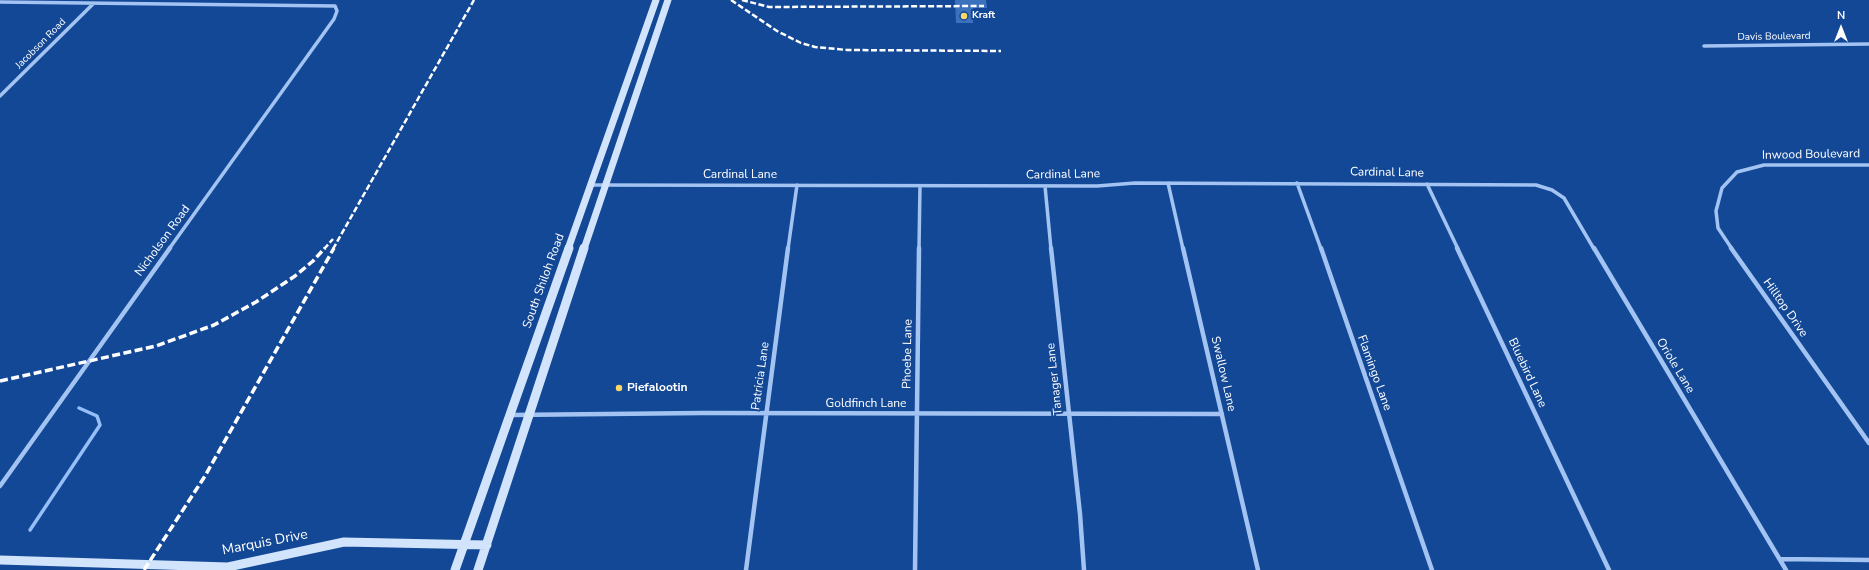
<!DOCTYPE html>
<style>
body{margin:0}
#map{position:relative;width:1869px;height:570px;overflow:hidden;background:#134896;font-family:"Nunito Sans",sans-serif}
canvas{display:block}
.north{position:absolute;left:1821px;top:8px;width:40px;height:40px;-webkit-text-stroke:3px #134896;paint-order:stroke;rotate:0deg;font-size:11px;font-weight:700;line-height:16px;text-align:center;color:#fff}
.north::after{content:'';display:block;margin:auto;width:14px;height:18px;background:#fff;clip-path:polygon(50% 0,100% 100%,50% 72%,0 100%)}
</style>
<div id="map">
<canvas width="1869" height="570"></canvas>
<div class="north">N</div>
</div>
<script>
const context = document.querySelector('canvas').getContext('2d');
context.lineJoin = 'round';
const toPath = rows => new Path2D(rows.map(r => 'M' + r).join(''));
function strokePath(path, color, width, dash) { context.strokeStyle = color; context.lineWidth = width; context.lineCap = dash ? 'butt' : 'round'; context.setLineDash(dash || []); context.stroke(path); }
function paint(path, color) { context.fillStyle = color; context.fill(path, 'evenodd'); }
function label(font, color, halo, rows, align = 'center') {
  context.font = font + ' "Nunito Sans",sans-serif'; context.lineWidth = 4; context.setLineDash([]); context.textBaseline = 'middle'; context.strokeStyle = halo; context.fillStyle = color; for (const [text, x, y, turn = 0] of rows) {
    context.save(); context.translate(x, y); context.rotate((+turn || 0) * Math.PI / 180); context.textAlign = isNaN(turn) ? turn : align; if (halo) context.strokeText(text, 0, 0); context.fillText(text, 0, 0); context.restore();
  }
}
strokePath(toPath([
 [30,530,100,425,97,416,79,408]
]), '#95bff6', 3.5);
paint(toPath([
 [955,0,986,0,987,8,973,8,973,23,956,23]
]), '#3c71be');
strokePath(toPath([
 [0,2,335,6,337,11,334,19,169,249],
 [1704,46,1869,44],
 [0,96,94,3],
 [1168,183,1183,249],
 [1297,183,1321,249],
 [1427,184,1458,249],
 [591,185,1097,186,1135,183,1536,185,1552,190,1564,198,1594,249],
 [1045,186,1051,249],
 [788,249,797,185],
 [919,249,920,186],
 [1732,249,1718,228,1716,211,1722,188,1737,172,1764,165,1869,165]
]), '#a3c4f2', 3.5);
strokePath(toPath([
 [1051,248,1080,514,1084,570],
 [1183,248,1258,570],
 [1321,248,1432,570],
 [1457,248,1609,570],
 [1594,248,1786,570],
 [1731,248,1869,443],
 [511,415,703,413,1222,414],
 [0,486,170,248],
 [1780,559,1869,560],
 [746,570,788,248],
 [915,570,919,248]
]), '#a3c4f2', 4.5);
strokePath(toPath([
 [568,249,656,0],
 [584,249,668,0]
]), '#d2e3fc', 7);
strokePath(toPath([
 [0,560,228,567,344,542,487,545],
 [455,570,569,248],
 [478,570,584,248]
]), '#d2e3fc', 9);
strokePath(toPath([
 [731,0,777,31,801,43,815,47,847,50,1001,51],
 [742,0,769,7,984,6],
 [324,249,333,239],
 [333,249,474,0]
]), '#fff', 2.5, [6, 2.5]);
strokePath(toPath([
 [0,381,156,346,214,325,256,302,295,276,313,261,325,248],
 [144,570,205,476,334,248]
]), '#fff', 3.5, [8, 3.5]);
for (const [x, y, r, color] of [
 [964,16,4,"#ffd865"],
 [619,388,4,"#ffd865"]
]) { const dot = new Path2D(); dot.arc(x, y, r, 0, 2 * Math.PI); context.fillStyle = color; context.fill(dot); strokePath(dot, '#134896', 1.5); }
label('bold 10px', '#fff', '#134896', [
 ["Kraft",972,16]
], 'left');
label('10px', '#fff', '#134896', [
 ["Davis Boulevard",1774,37,-1],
 ["Jacobson Road",41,44,-45]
]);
label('12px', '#fff', '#134896', [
 ["Inwood Boulevard",1811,155,-1],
 ["Cardinal Lane",1387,173,1],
 ["Cardinal Lane",740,175],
 ["Cardinal Lane",1063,175,-1],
 ["Nicholson Road",163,241,-54],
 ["South Shiloh Road",544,281,-70],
 ["Hilltop Drive",1785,308,55],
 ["Phoebe Lane",908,354,-89],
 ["Oriole Lane",1675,366,59],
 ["Flamingo Lane",1374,373,70],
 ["Bluebird Lane",1527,373,65],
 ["Swallow Lane",1223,374,77],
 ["Patricia Lane",761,376,-82],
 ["Tanager Lane",1055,379,-96],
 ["Goldfinch Lane",866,404]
]);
label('bold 12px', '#fff', '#134896', [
 ["Piefalootin",627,388]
], 'left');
label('14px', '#fff', '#134896', [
 ["Marquis Drive",265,543,-11]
]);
</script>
